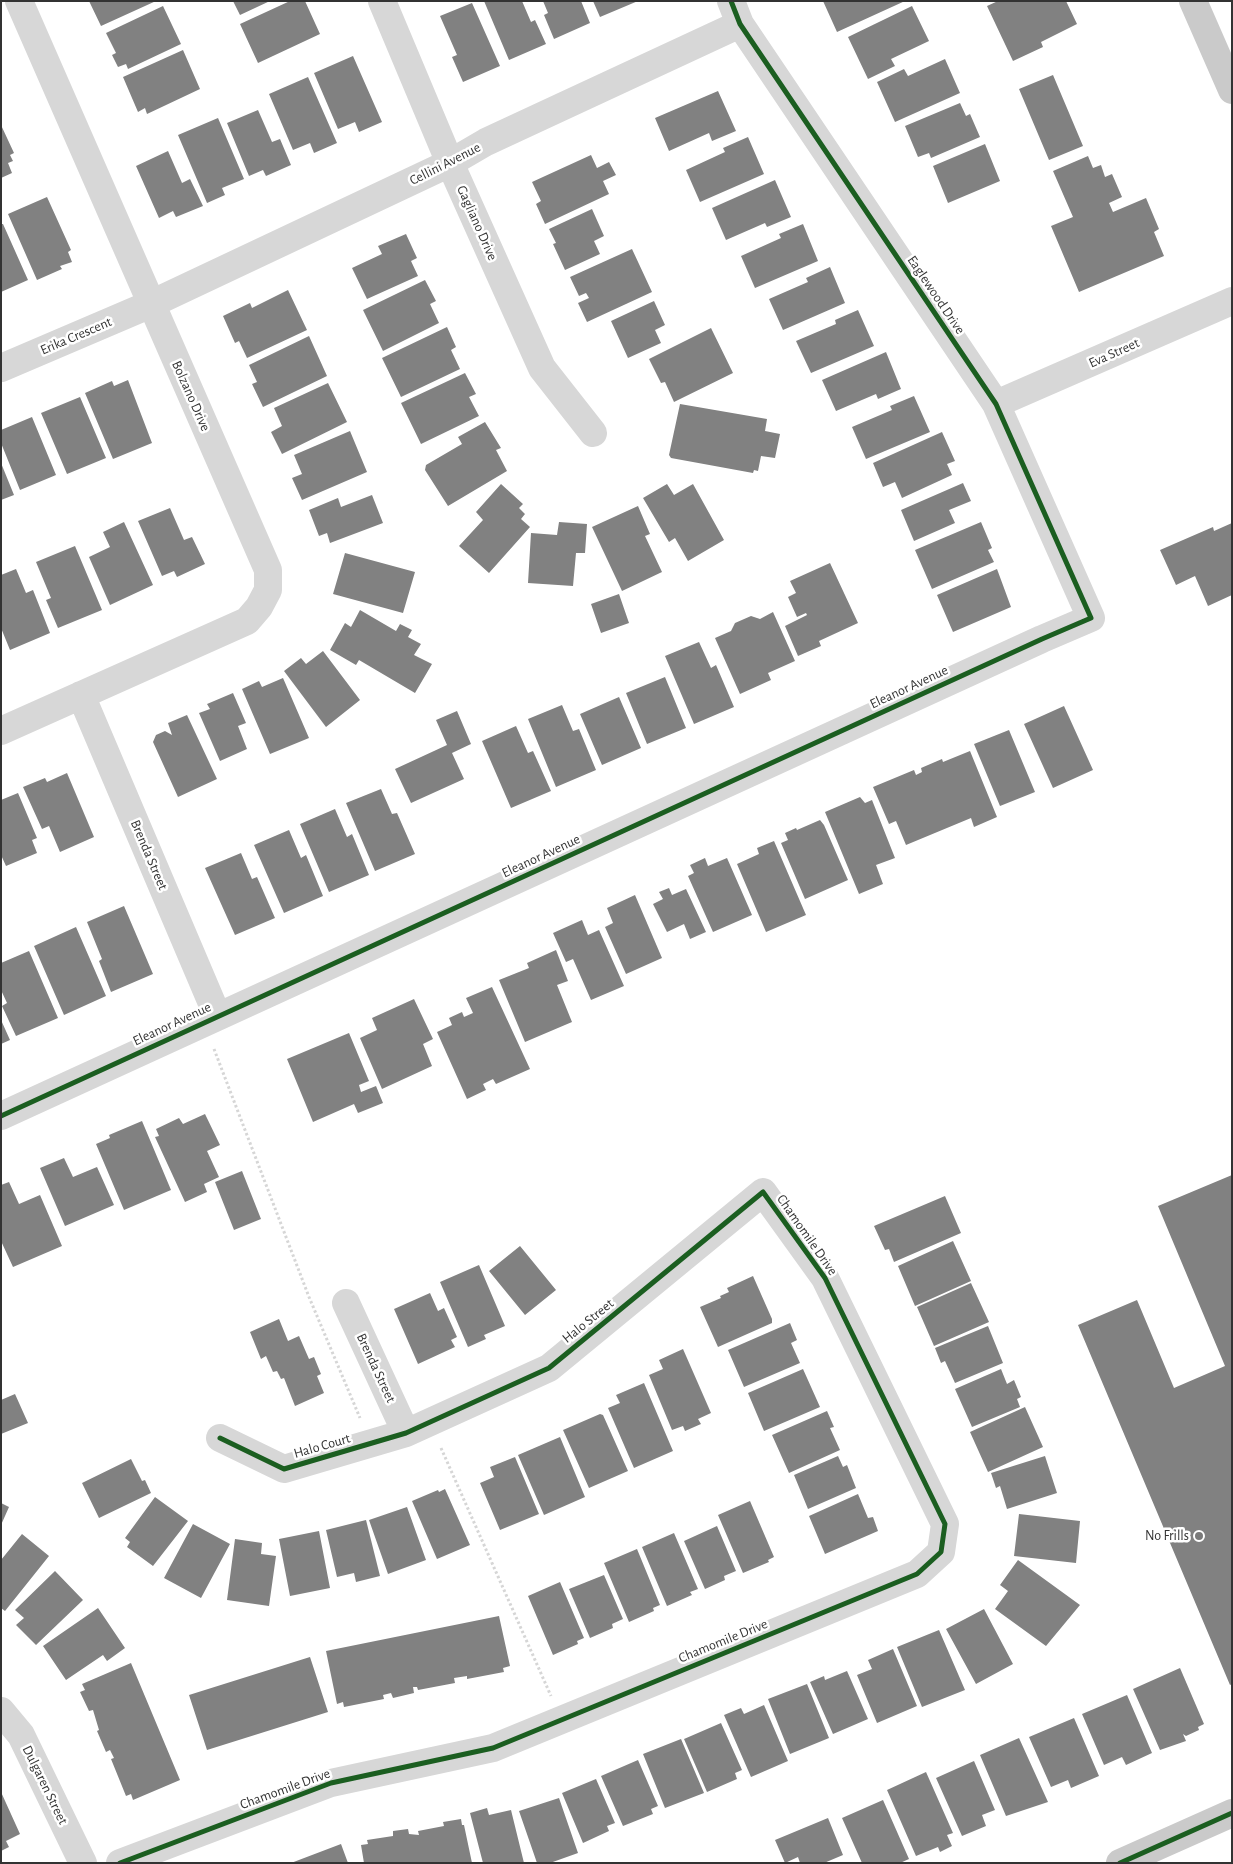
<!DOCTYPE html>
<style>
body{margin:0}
#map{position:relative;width:1233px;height:1864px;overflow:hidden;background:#fff;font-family:"Alegreya Sans",sans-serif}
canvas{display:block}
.frame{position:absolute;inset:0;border:2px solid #333;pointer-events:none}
</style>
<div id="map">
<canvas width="1233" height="1864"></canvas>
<div class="frame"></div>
</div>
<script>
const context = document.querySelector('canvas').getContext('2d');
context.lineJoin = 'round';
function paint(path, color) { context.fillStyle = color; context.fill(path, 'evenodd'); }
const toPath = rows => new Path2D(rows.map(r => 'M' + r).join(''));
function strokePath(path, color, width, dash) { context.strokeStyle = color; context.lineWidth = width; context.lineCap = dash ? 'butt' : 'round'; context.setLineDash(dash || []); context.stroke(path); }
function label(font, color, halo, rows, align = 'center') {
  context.font = font + ' "Alegreya Sans",sans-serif'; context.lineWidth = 5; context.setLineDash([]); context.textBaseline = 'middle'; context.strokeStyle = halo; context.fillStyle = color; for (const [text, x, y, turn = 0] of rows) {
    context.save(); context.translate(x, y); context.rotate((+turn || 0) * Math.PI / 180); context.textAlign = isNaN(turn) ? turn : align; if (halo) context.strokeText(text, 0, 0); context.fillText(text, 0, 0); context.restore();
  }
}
paint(toPath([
 [89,1,156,1,101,26],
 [233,1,270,1,240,15],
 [290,1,305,1,320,34,258,63,240,24],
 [484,1,522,1,531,22,535,20,546,44,509,60],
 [543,1,581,1,590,23,554,39,544,15,548,13],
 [593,1,638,1,600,17],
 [823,1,905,1,837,32],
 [998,1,1066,1,1077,24,1041,42,1043,47,1013,61,987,6],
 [472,3,500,66,463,82,452,57,457,55,440,16],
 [163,6,181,44,128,69,126,64,118,67,112,55,116,53,106,33],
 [912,6,929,41,891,59,895,66,868,79,848,37],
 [183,50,200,89,147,114,145,108,138,112,123,77],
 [353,56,382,122,359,132,355,122,338,129,314,73],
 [945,59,960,93,895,122,877,82,904,69,908,76],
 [1053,75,1083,146,1049,160,1019,89],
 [308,77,337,143,314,153,310,143,293,150,269,94],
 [718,91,736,131,712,141,709,133,669,151,655,118],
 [960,103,966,116,970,114,980,137,931,158,929,153,918,157,905,126],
 [258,110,272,142,280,139,291,165,266,176,263,170,249,176,227,123],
 [218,118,244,179,222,188,225,195,207,203,178,135],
 [1,125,14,153,10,155,13,161,8,163,12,173,1,178],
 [748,137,764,174,700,202,686,170,725,152,723,148],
 [985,144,1000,181,948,203,933,166],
 [168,151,182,183,190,179,203,206,176,217,173,211,159,218,136,166],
 [591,155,597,168,609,162,616,175,603,181,609,194,545,224,536,204,541,201,532,182],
 [1088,156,1093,168,1101,165,1105,177,1112,174,1122,197,1109,203,1113,212,1146,198,1159,229,1154,232,1164,256,1079,292,1051,226,1073,217,1053,171],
 [775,180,791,217,767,227,765,223,726,240,712,208],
 [47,197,71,250,68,252,72,262,60,266,62,269,37,280,8,214],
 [592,209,604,236,594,241,600,254,565,270,553,244,556,243,549,229],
 [1,224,3,224,28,280,1,292],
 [803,224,818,261,755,288,741,256,781,238,779,234],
 [406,234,417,258,411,261,418,276,367,299,352,268,382,254,378,246],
 [632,249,652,292,587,322,578,303,589,298,586,293,579,296,570,277],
 [830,267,845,303,783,330,769,299,808,282,806,278],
 [425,280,436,301,430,304,439,323,383,351,363,310],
 [288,290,307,330,247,358,239,341,235,343,223,316,250,303,252,308],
 [654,301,665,325,655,330,661,343,628,358,611,321],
 [858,310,874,346,811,373,796,341,836,324,835,320],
 [447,327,456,347,451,350,460,369,401,397,382,358],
 [711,328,733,373,674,402,665,382,661,383,649,359],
 [309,336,327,376,263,407,252,384,257,382,249,365],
 [886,352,901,389,878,399,876,394,836,411,822,380],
 [465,373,476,394,469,397,479,416,421,444,401,403],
 [128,380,152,443,113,459,85,393,112,381,114,386],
 [328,383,347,422,282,454,271,432,282,426,274,408],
 [914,396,930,432,866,459,852,427,892,410,890,406],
 [80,397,106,458,67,474,41,413],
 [680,404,767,419,765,431,780,434,775,458,761,456,758,471,754,470,753,473,671,458,669,455],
 [32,417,56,475,20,490,1,443,1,430],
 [485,422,501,448,496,450,507,471,448,506,425,470,426,465,462,444,458,437],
 [350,431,367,472,302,500,292,478,302,474,294,455],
 [942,432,955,461,947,464,952,475,902,498,895,482,883,487,873,463],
 [1,463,14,495,1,500],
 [963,483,971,501,949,510,955,523,914,541,901,510],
 [501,484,523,504,519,508,525,514,521,519,530,527,489,573,459,546,483,520,476,512],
 [667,484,674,495,693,484,724,540,688,561,675,538,669,542,643,498],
 [372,495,383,523,330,543,327,533,319,536,309,510,338,498,341,507],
 [638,506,650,534,645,536,662,572,622,591,592,527],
 [170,508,184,540,192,537,205,564,177,577,174,571,162,576,138,521],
 [124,522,153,585,110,605,89,557,110,547,103,532],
 [559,522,587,524,585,553,576,553,573,586,528,583,531,533,557,535],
 [981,522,992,548,988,550,994,562,932,589,915,550],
 [1232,523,1232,595,1208,606,1195,576,1176,585,1160,550,1213,527,1214,531],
 [75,546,102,610,58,628,46,600,51,598,36,562],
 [345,553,415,572,403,613,333,594],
 [830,563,858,623,819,641,821,646,798,656,785,626,807,615,806,613,797,617,788,597,796,593,790,581],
 [16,569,26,593,33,590,50,633,10,650,1,628,1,575],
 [997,569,1011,607,953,632,937,595],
 [619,594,629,623,601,633,591,604],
 [360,610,396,631,400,624,412,630,408,637,421,644,414,655,432,664,415,693,359,660,356,665,330,650,345,623,351,627],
 [773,612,795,661,768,673,771,680,740,694,715,638,731,631,735,623,751,616,760,619],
 [699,642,711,668,716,665,734,707,694,724,665,656],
 [323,651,360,700,326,727,284,671,301,658,306,664],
 [665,677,686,728,647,744,626,693],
 [283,678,309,738,270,754,242,689,259,681,262,687],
 [233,693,246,723,238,726,247,749,220,761,199,713,210,709,207,704],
 [619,697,641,748,602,765,580,714],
 [562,705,573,731,579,729,596,770,556,787,528,719],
 [1064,706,1093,770,1053,788,1024,724],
 [457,711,471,744,452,753,464,779,411,803,395,769,447,745,436,720],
 [187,715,217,779,178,797,153,742,156,735,165,731,172,735,168,723],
 [516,726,528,753,533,751,551,791,511,808,482,741],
 [1009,730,1035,792,1000,806,974,744],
 [970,751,997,817,974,827,971,818,906,845,896,821,889,824,873,787,914,770,916,775,922,772,921,768,942,759,943,762],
 [67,773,94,837,60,852,49,826,42,829,23,787,45,778,47,782],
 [381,789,392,814,397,813,415,854,375,871,346,803],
 [18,793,37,838,32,840,37,853,6,866,1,855,1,800],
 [860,797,865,803,872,800,895,858,876,865,883,884,859,894,825,812],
 [335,809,347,837,352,834,369,875,329,892,300,824],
 [820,820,824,825,848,880,805,899,781,843,788,840,785,833,796,828,797,830],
 [289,830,301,858,306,855,323,896,284,913,254,845],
 [774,841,806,915,766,932,737,864,759,854,757,848],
 [241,853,252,879,257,877,275,918,235,935,205,868],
 [705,858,708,866,727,858,752,915,713,932,688,876,694,873,690,865],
 [669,888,672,895,686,889,706,932,690,939,684,924,667,932,653,904,663,899,659,892],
 [635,895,662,958,626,974,605,927,613,923,607,908],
 [124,906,153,974,111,992,99,961,102,959,87,922],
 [582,920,588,935,599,930,624,986,591,1000,573,959,566,962,553,933],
 [76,927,106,996,64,1015,34,946],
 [556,950,568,981,557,985,572,1022,525,1042,499,980,529,968,527,963],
 [29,951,58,1018,16,1036,2,1006,7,1003,1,990,1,963],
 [492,987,530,1069,496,1084,493,1079,483,1084,486,1090,467,1099,437,1032,452,1025,449,1018,462,1012,464,1017,473,1013,466,998],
 [414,999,433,1039,423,1044,432,1066,382,1089,360,1038,377,1030,372,1018],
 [1,1020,10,1040,1,1044],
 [349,1033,369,1081,359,1085,361,1092,376,1086,383,1103,358,1113,354,1104,313,1122,287,1059],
 [205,1114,220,1145,207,1151,219,1177,204,1184,207,1192,185,1202,155,1137,159,1136,156,1129,179,1118,183,1124],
 [142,1121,171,1190,124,1210,96,1144,110,1138,109,1135],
 [64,1158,73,1177,97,1167,114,1205,65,1226,40,1168],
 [242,1171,261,1219,234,1230,215,1182],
 [1232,1175,1232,1684,1230,1685,1078,1325,1137,1300,1174,1388,1225,1366,1158,1206],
 [9,1182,19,1204,40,1195,62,1246,13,1267,1,1241,1,1185],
 [945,1196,961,1233,894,1262,889,1249,885,1250,874,1226],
 [953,1241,971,1281,915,1306,898,1266],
 [520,1246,556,1290,525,1315,489,1271],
 [479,1265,505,1326,484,1335,486,1339,468,1347,440,1282],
 [753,1276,772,1319,772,1323,718,1347,700,1307,721,1298,720,1296,729,1292,727,1288],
 [971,1283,989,1322,934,1346,917,1307],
 [430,1293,438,1311,444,1308,457,1337,451,1340,455,1347,418,1364,394,1309],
 [279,1319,288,1341,299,1336,309,1359,314,1357,321,1374,317,1376,324,1393,295,1406,284,1378,281,1379,277,1371,273,1372,266,1356,261,1359,250,1332],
 [790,1323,797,1340,791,1343,800,1363,744,1387,728,1350],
 [988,1326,1003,1363,955,1383,945,1361,941,1363,935,1348],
 [683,1349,711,1413,698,1419,701,1424,685,1431,683,1426,672,1430,649,1375,663,1369,659,1360],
 [803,1369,820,1407,764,1431,748,1393],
 [1001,1369,1007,1384,1014,1380,1021,1397,1017,1399,1020,1407,972,1427,955,1389],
 [644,1383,673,1451,634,1468,608,1408,620,1403,616,1395],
 [15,1394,28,1423,1,1434,1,1400],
 [1025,1407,1043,1447,988,1472,970,1432],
 [827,1411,834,1427,830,1428,840,1450,789,1473,772,1435],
 [600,1414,603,1415,628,1471,589,1488,563,1430],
 [560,1437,585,1497,544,1515,518,1455],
 [838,1456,843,1467,847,1465,856,1488,808,1509,794,1475],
 [1045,1456,1057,1493,1007,1509,1000,1486,996,1488,991,1473],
 [515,1457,539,1514,500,1530,480,1483,494,1477,490,1467],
 [131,1459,142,1481,145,1480,151,1493,99,1518,82,1483],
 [445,1489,470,1545,437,1559,412,1501,438,1490,439,1492],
 [858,1494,868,1518,873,1517,878,1531,825,1554,809,1516],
 [155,1497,188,1521,153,1566,127,1547,130,1542,125,1538],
 [750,1501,774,1557,768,1560,769,1562,743,1573,718,1515],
 [1,1503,9,1507,1,1525],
 [407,1507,426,1560,388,1574,369,1520],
 [1019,1514,1080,1521,1076,1563,1014,1556],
 [366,1520,380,1576,356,1582,354,1573,337,1577,326,1530],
 [193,1524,230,1544,201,1598,164,1578],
 [717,1526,736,1571,724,1576,725,1580,705,1589,684,1541],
 [319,1531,330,1588,290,1596,279,1539],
 [674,1533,698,1589,690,1592,692,1595,667,1606,642,1547],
 [22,1534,49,1556,5,1611,1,1608,1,1560],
 [235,1539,262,1543,261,1554,276,1556,269,1606,227,1600],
 [637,1549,660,1605,653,1608,654,1611,629,1622,604,1563],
 [1018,1560,1080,1605,1046,1646,995,1609,1008,1591,1000,1585],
 [55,1571,83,1600,36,1645,16,1625,24,1618,15,1610],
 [604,1575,623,1619,612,1624,613,1628,590,1638,569,1589],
 [560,1582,584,1638,577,1641,578,1644,553,1655,528,1596],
 [98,1608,125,1648,107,1661,103,1655,66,1680,43,1646],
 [984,1609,1013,1664,976,1684,946,1629],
 [499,1616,510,1666,503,1668,504,1672,467,1679,467,1676,454,1678,455,1683,418,1690,417,1687,413,1687,414,1693,393,1698,391,1693,383,1695,384,1699,344,1707,343,1702,337,1704,326,1651],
 [939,1630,965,1690,922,1707,897,1647],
 [893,1649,917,1706,877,1723,857,1675,872,1669,868,1660],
 [310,1657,328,1712,207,1750,189,1695],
 [131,1663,180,1780,133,1800,131,1794,126,1796,111,1759,114,1758,110,1750,106,1752,97,1731,99,1730,93,1710,89,1711,80,1692,85,1690,82,1684],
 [1180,1668,1204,1724,1198,1727,1199,1730,1186,1736,1183,1734,1186,1741,1160,1750,1133,1689],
 [847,1671,868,1719,833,1734,810,1682,824,1676,825,1680],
 [807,1684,829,1738,790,1754,768,1699],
 [1127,1695,1152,1753,1126,1765,1122,1757,1104,1765,1082,1714],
 [764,1705,788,1761,751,1777,724,1715,741,1708,744,1714],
 [1074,1718,1099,1776,1071,1788,1068,1780,1051,1787,1029,1737],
 [721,1723,742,1770,735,1773,737,1779,707,1792,684,1739],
 [1019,1738,1048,1802,1006,1816,980,1755],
 [681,1739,704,1793,665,1808,643,1754],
 [638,1760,658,1806,651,1809,653,1814,623,1826,601,1776],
 [974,1761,995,1810,982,1815,986,1826,962,1836,936,1778],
 [926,1772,953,1833,947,1835,952,1846,940,1852,938,1847,916,1856,887,1790],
 [596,1779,615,1823,607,1826,609,1831,583,1843,562,1793],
 [1,1792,20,1834,6,1841,9,1847,1,1851],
 [559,1798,578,1853,550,1863,537,1863,519,1811],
 [883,1800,909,1859,900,1863,862,1863,842,1818],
 [487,1808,489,1815,511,1810,524,1863,483,1863,470,1813],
 [828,1818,843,1855,824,1863,800,1863,798,1857,785,1863,775,1840],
 [461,1819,462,1825,464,1825,472,1863,364,1863,361,1845,368,1844,367,1840,393,1836,393,1831,408,1829,409,1834,419,1835,418,1831,444,1826,443,1822],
 [341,1844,348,1863,291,1863]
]), '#818181');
strokePath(toPath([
 [214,1049,309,1297,360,1418],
 [441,1448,551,1696]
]), '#d6d6d6', 3, [2.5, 2.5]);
strokePath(toPath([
 [382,1,450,163,542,368,593,433],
 [1,368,151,304,450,163,486,142,740,24],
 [996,404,1232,301],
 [81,695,217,1015],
 [1,731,247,621,259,607,268,590,268,570,19,1],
 [1,1116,1042,639,1091,618,996,404,740,24,731,1],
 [346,1303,406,1433],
 [1,1711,21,1735,83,1863],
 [120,1863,331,1783,493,1748,917,1574,941,1552,945,1524,825,1278,763,1192,549,1368,406,1433,284,1469,220,1438]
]), '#d7d7d7', 28);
strokePath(toPath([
 [1193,1,1232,90],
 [1120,1863,1232,1813]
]), '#cacaca', 28);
strokePath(toPath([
 [1,1116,1042,639,1091,618,996,404,740,24,731,1],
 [120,1863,331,1783,493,1748,917,1574,941,1552,945,1524,825,1278,763,1192,549,1368,406,1433,284,1469,220,1438],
 [1120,1863,1232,1813]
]), '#1b5e20', 5);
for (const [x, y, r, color] of [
 [1199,1536,5,"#7a7a7a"]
]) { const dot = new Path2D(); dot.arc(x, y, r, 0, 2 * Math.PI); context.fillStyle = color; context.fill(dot); strokePath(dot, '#fff', 2); }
label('14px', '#333', '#fff', [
 ["Cellini Avenue",445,164,-27],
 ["Gagliano Drive",477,223,66],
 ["Eaglewood Drive",936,295,56],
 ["Erika Crescent",76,336,-23],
 ["Eva Street",1114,353,-24],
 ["Bolzano Drive",191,396,66],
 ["Eleanor Avenue",909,687,-25],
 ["Brenda Street",149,855,67],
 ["Eleanor Avenue",541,856,-25],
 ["Eleanor Avenue",172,1024,-25],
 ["Chamomile Drive",807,1235,55],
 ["Halo Street",588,1321,-39],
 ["Brenda Street",376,1368,65],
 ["Halo Court",322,1446,-16],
 ["Chamomile Drive",723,1641,-22],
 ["Dulgaren Street",45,1785,64],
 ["Chamomile Drive",285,1789,-20]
]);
label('14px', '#333', '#fff', [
 ["No Frills",1189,1536]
], 'right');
</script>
